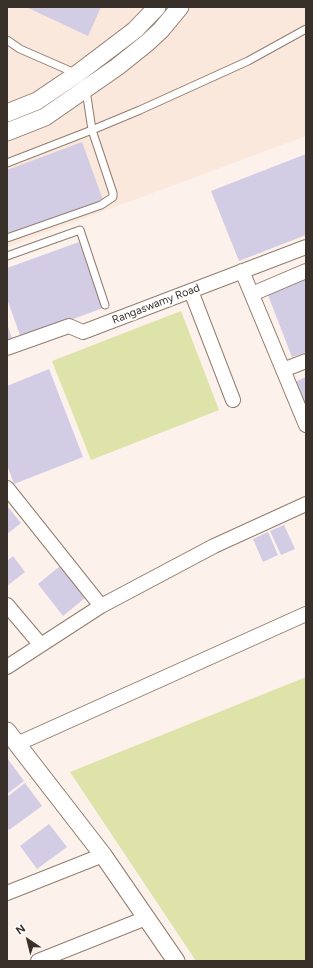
<!DOCTYPE html>
<style>
body{margin:0}
#map{position:relative;width:313px;height:968px;overflow:hidden;background:#fcf1eb;font-family:Figtree,sans-serif}
canvas{display:block}
.frame{position:absolute;inset:0;border:8px solid #39302a;pointer-events:none}
.north{position:absolute;left:8px;top:920px;width:40px;height:40px;-webkit-text-stroke:3px #fff;paint-order:stroke;rotate:325deg;font-size:11px;font-weight:700;line-height:16px;text-align:center;color:#39302a}
.north::after{content:'';display:block;margin:auto;width:14px;height:18px;background:#39302a;clip-path:polygon(50% 0,100% 100%,50% 72%,0 100%)}
</style>
<div id="map">
<canvas width="313" height="968"></canvas>
<div class="frame"></div>
<div class="north">N</div>
</div>
<script>
const context = document.querySelector('canvas').getContext('2d');
context.lineJoin = 'round';
function paint(path, color) { context.fillStyle = color; context.fill(path, 'evenodd'); }
const toPath = rows => new Path2D(rows.map(r => 'M' + r).join(''));
function strokePath(path, color, width, dash) { context.strokeStyle = color; context.lineWidth = width; context.lineCap = dash ? 'butt' : 'round'; context.setLineDash(dash || []); context.stroke(path); }
function label(font, color, halo, rows, align = 'center') {
  context.font = font + ' Figtree,sans-serif'; context.lineWidth = 4; context.setLineDash([]); context.textBaseline = 'middle'; context.strokeStyle = halo; context.fillStyle = color; for (const [text, x, y, turn = 0] of rows) {
    context.save(); context.translate(x, y); context.rotate((+turn || 0) * Math.PI / 180); context.textAlign = isNaN(turn) ? turn : align; if (halo) context.strokeText(text, 0, 0); context.fillText(text, 0, 0); context.restore();
  }
}
paint(toPath([
 [7,7,306,7,306,136,7,247]
]), '#fbe8dc');
paint(toPath([
 [181,311,219,410,91,460,52,361],
 [306,677,306,961,196,961,70,772]
]), '#dee3a9');
paint(toPath([
 [26,7,101,7,88,36],
 [82,142,103,200,7,235,7,170],
 [306,154,306,235,239,261,211,191],
 [79,242,103,308,21,338,7,299,7,268],
 [306,275,306,352,292,357,266,290],
 [7,324,13,341,7,343],
 [49,369,83,457,14,484,7,465,7,386],
 [306,377,306,408,295,382],
 [8,507,21,523,7,534,7,508],
 [284,525,295,549,281,555,270,531],
 [268,532,278,555,263,562,253,539],
 [13,556,25,572,7,586,7,561],
 [60,566,85,598,63,616,38,584],
 [7,758,24,781,7,794],
 [25,783,42,806,9,830,7,827,7,797],
 [49,824,67,847,37,869,20,846]
]), '#d2cce5');
const service = toPath([
 [7,40,20,49,75,73],
 [86,90,92,130,140,110,248,61,306,29],
 [7,163,92,130,113,193,113,197,101,205,7,238],
 [7,256,80,230,105,305]
]);
const minor = toPath([
 [242,271,306,425],
 [191,291,233,400],
 [252,294,306,271],
 [7,348,69,326,83,332,306,247],
 [283,370,306,361],
 [7,488,101,606],
 [7,605,40,644],
 [7,667,101,606,214,546,306,504],
 [17,744,306,614],
 [7,893,103,855],
 [38,961,146,918]
]);
const tertiary = toPath([
 [7,113,37,101,77,74,135,30,157,7],
 [7,132,45,117,117,67,147,43,161,30,180,7],
 [7,731,103,855,176,961]
]);
strokePath(service, '#927c6e', 9);
strokePath(minor, '#927c6e', 16);
strokePath(tertiary, '#927c6e', 19);
strokePath(service, '#fff', 7);
strokePath(minor, '#fff', 14);
strokePath(tertiary, '#fff', 17);
label('11px', '#39302a', '#fff', [
 ["Rangaswamy Road",156,304,-21]
]);
</script>
